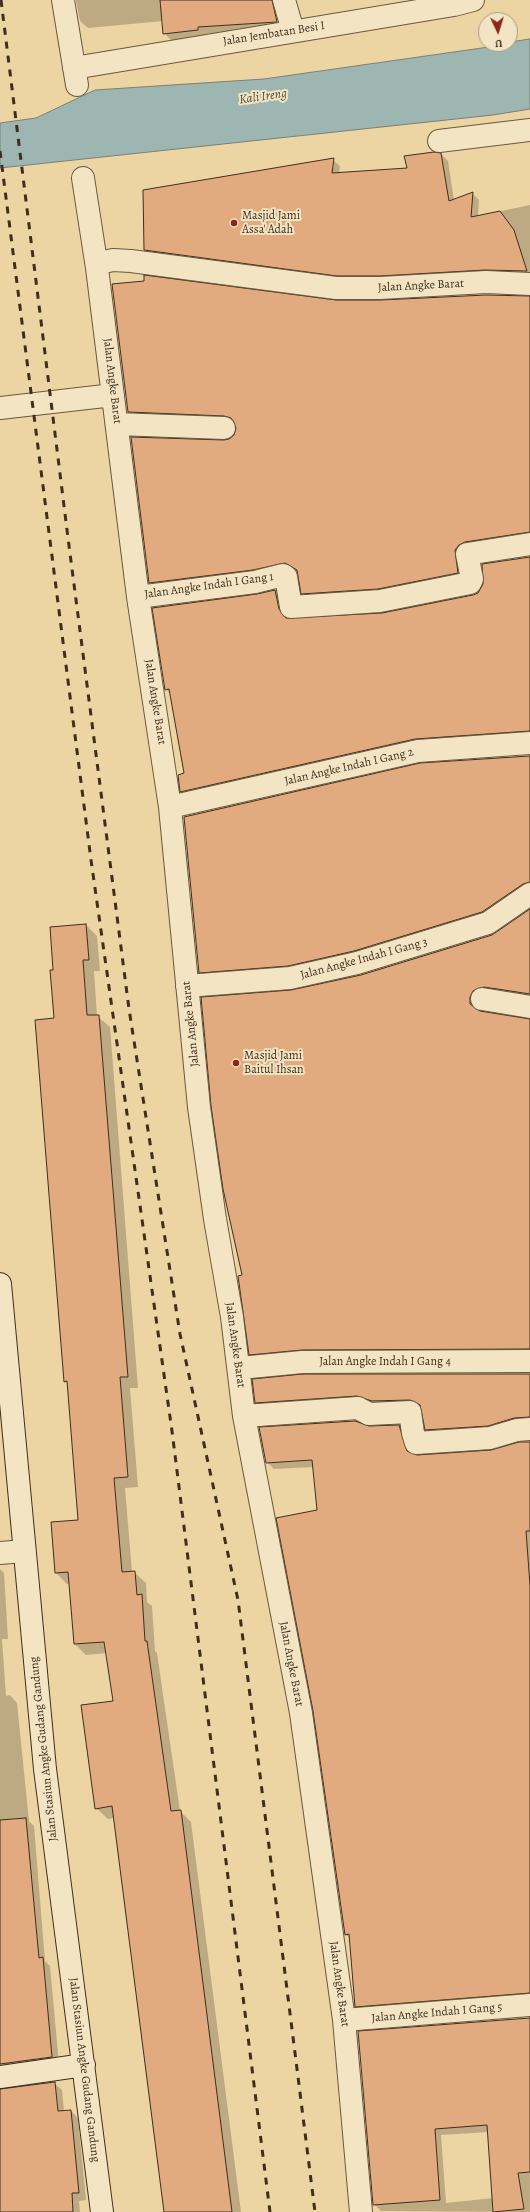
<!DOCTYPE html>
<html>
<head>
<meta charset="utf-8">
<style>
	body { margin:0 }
	#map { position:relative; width:530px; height:2212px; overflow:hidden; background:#edd5a3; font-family:Alegreya,serif }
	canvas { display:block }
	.north { position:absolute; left:478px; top:12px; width:40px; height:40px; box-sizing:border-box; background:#f3e4c3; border:1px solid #ab9b81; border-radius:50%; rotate:176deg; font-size:11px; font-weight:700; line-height:16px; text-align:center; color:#3f2e1d }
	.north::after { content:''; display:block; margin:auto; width:14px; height:18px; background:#8f2418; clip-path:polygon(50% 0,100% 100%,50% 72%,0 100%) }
</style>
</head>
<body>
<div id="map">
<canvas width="530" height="2212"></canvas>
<div class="north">U</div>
</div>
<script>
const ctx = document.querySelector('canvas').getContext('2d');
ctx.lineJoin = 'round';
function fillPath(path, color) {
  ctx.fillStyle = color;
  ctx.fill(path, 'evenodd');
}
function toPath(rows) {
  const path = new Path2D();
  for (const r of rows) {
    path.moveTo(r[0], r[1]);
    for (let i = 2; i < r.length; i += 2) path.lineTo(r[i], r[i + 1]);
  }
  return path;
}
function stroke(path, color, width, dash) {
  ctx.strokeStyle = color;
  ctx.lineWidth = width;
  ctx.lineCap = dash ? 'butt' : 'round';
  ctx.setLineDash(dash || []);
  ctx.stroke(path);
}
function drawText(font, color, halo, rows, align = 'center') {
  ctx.font = font + ' Alegreya,serif';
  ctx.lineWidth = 4;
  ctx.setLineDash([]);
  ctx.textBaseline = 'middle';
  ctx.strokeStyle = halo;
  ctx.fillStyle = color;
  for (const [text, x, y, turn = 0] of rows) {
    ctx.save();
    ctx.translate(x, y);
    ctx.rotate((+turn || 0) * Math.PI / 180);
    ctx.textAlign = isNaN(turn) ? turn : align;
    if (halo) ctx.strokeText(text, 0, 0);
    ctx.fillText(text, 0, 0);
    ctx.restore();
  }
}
const water = toPath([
	[530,39,530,109,493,115,0,168,0,123,36,118,95,90,264,79,510,44,510,42,530,39]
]);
fillPath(water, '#9eb6b1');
stroke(water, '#788076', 1);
fillPath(toPath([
	[76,0,283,0,280,3,271,4,272,31,205,35,205,37,172,41,164,33,163,21,88,28,80,21],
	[441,154,448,161,454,200,472,193,479,200,478,216,530,205,530,278,344,282,152,257,145,250,333,160,340,166,339,174,408,169],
	[530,297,530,539,472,548,464,579,309,600,302,593,298,573,292,569,157,589,150,583,224,441,230,440,235,436,238,428,235,423,135,418,128,411,336,302],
	[530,558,530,737,188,798,181,791,186,774,172,695,166,689,257,595,275,591,282,598,287,619,383,614,473,596],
	[530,757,530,892,490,918,361,957,206,979,200,972],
	[530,910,530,1000,476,1005,479,1012,530,1020,530,1355,257,1361,250,1354,243,1276,293,991,361,976,492,936],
	[86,925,97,936,100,971,94,971,97,1016,110,1027,138,1388,130,1388,138,1487,125,1488,132,1572,134,1572,146,1583,147,1602,152,1606,155,1651,157,1653,180,1811,191,1822,241,2212,165,2212,114,1818,108,1819,96,1808,114,1702,107,1653,86,1655,75,1644,70,1583,67,1584,56,1573,79,1521,68,1385,65,1381,55,971],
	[530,1375,530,1424,433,1436,426,1429,422,1408,417,1406,263,1409,256,1402],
	[399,1426,406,1433,412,1454,417,1456,494,1451,530,1442,530,2000,363,2013,356,2006,350,1939,346,1934,314,1467,274,1469,267,1462,369,1427],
	[0,1569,4,1573,8,1639,2,1639,6,1696,10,1695,17,1703,29,1821,34,1826,45,1961,50,1966,59,2064,0,2076],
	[530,2019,530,2212,381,2211,374,2204,359,2032],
	[489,2132,493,2198,446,2203,441,2135],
	[54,2083,62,2090,64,2111,71,2111,78,2118,86,2200,79,2201,80,2212,0,2212,0,2090]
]), '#0003');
const building = toPath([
	[160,0,272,0,277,22,198,27,198,30,163,34,160,0],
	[434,152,441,153,449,201,473,192,471,217,500,211,514,230,527,271,485,270,380,276,337,276,144,250,143,190,334,158,332,173,407,168,404,156,434,152],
	[144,275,336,300,381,300,486,295,530,296,530,532,465,542,459,545,455,550,458,573,378,589,301,594,297,570,285,563,253,570,149,583,131,437,224,440,229,439,234,435,236,428,231,418,224,416,128,412,112,284,144,281,144,275],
	[530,557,530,731,415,739,180,792,178,775,184,773,169,689,165,690,152,608,257,594,275,590,279,609,286,618,382,613,473,595,478,593,483,584,482,564,530,557],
	[530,756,530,882,523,884,482,912,354,951,288,966,199,973,184,817,420,763,530,756],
	[530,909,530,994,484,987,473,991,470,997,470,1004,480,1011,530,1019,530,1349,302,1350,249,1355,238,1276,242,1275,223,1189,211,1106,201,997,291,990,361,975,492,935,530,909],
	[86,924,89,960,83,960,87,1015,99,1015,128,1377,120,1377,128,1477,114,1478,122,1572,135,1571,137,1595,142,1594,145,1641,147,1641,171,1811,181,1810,232,2212,164,2212,112,1806,95,1809,81,1705,113,1701,104,1642,74,1644,68,1572,55,1573,51,1522,78,1520,67,1381,64,1382,35,1020,54,1018,50,970,53,970,50,927,86,924],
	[303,1374,530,1374,530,1417,514,1418,488,1426,425,1430,420,1405,410,1400,372,1401,357,1396,255,1403,252,1379,303,1374],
	[355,1421,369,1426,399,1425,407,1451,417,1455,491,1450,519,1442,530,1442,530,1531,526,1531,530,1585,530,1993,355,2007,349,1934,345,1935,313,1711,276,1518,317,1510,312,1460,266,1463,259,1427,355,1421],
	[26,1818,39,1958,43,1957,52,2057,0,2064,0,1820,26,1818],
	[530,2018,530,2172,518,2173,524,2209,493,2212,487,2125,435,2129,440,2200,373,2205,358,2031,530,2018],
	[55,2082,58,2111,71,2110,79,2193,72,2193,73,2212,0,2212,0,2089,55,2082]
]);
fillPath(building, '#e1aa7f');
stroke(building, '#3f2e1d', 1);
const street = toPath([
	[63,0,77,85],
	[284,0,293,31],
	[74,68,454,5,473,0],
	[439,141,530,130],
	[83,178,97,268,138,597,170,807,199,1107,215,1219,232,1317,244,1416,301,1713,344,2020,361,2212],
	[97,268,99,263,113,260,131,261,336,288,380,288,486,282,530,284],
	[0,408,113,395],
	[117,424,224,428],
	[138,597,255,582,283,575,286,577,291,607,380,601,470,583,472,579,467,554,530,544],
	[170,807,418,751,530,743],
	[187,986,290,978,357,963,488,923,530,894],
	[482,999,530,1007],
	[240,1368,302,1362,530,1361],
	[244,1416,358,1408,369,1414,410,1412,413,1433,416,1443,490,1438,517,1430,530,1429],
	[0,1553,24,1551],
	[344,2020,530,2005]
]);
const secondary = toPath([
	[0,1284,45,1769,102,2212],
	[0,2077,84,2065]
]);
stroke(street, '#6a583e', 24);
stroke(secondary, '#3f2e1d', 24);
stroke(street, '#f3e4c3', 22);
stroke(secondary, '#f3e4c3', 22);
stroke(toPath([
	[1,0,68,538,129,1009,180,1334,238,1600,315,2212],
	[0,151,91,860,172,1431,270,2212]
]), '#3f2e1d', 3, [7, 7]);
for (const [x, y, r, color] of [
	[234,223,4,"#8f2418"],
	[236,1063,4,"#8f2418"]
]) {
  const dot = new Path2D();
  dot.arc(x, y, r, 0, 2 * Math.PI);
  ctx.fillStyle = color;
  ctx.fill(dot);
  stroke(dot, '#f3e4c3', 1.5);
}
drawText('12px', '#3f2e1d', '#f3e4c3', [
	["Jalan Jembatan Besi I",274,34,-9],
	["Jalan Angke Barat",421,286,-3],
	["Jalan Angke Barat",112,381,83],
	["Jalan Angke Indah I Gang 1",209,586,-8],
	["Jalan Angke Barat",155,702,81],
	["Jalan Angke Indah I Gang 2",349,767,-13],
	["Jalan Angke Indah I Gang 3",364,959,-15],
	["Jalan Angke Barat",191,1024,-96],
	["Jalan Angke Barat",235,1345,82],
	["Jalan Angke Indah I Gang 4",385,1362],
	["Jalan Angke Barat",291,1664,79],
	["Jalan Stasiun Angke Gudang Gandung",44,1749,-96],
	["Jalan Angke Barat",339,1984,82],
	["Jalan Angke Indah I Gang 5",437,2013,-5],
	["Jalan Stasiun Angke Gudang Gandung",84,2070,83]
]);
drawText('12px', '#3f2e1d', '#f3e4c3', [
	["Masjid Jami",242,216],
	["Assa' Adah",242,230],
	["Masjid Jami",244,1056],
	["Baitul Ihsan",244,1070]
], 'left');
drawText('italic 13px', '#52493b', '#f3e4c3', [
	["Kali Ireng",263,97,-8]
]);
</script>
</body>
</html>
